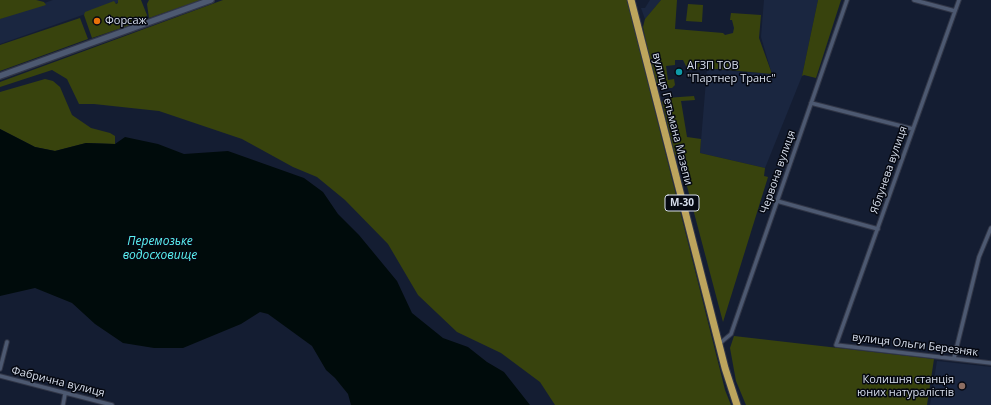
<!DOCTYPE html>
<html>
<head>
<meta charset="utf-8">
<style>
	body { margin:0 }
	canvas { display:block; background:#141d32 }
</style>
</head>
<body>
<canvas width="991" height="405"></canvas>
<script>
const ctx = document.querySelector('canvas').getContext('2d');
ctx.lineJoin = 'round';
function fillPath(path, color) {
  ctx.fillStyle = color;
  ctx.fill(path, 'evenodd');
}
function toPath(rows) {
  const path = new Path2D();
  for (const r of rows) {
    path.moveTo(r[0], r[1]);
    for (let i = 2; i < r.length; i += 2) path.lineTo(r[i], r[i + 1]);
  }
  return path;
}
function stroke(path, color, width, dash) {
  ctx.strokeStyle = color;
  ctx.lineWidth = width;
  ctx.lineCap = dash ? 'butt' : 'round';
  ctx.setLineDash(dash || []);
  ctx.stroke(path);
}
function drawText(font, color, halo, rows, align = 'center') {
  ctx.font = font + ' "Open Sans",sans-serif';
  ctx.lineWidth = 3;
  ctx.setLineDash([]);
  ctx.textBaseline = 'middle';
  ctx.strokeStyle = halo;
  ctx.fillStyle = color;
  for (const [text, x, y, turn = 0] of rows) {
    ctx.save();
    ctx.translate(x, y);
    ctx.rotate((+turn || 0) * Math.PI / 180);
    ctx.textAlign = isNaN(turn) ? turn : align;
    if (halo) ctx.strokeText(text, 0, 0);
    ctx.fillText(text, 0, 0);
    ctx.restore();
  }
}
fillPath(toPath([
	[53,0,125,0,0,44,0,19],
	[650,0,661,0,645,19,641,8,645,8],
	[764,0,818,0,802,76,765,168,700,153,707,69,772,74,761,37],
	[937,361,991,367,991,405,930,405]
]), '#1a2640');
fillPath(toPath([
	[0,0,36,0,44,2,46,5,0,19],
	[118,0,141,0,147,15,145,20,92,38,84,15,85,12,114,1,116,4,118,3],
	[149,0,201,0,149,18,147,4],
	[223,0,627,0,725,390,731,405,555,405,540,382,501,353,457,332,418,295,388,244,345,200,317,177,293,167,242,139,159,111,94,104,79,104,67,79,52,70,0,87,0,82],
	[661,0,677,0,675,29,723,33,725,35,733,33,734,28,732,20,730,20,731,13,761,15,759,38,772,74,718,69,688,70,683,60,675,60,675,65,666,66,668,80,674,79,675,85,672,88,662,88,657,85,652,72,643,27,645,19],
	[818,0,841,0,816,78,804,75,802,76],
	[688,4,703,5,702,22,686,21],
	[80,18,88,39,0,71,0,45],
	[45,79,53,81,60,87,72,115,91,128,110,133,115,136,115,144,86,143,55,151,35,147,0,129,0,92],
	[694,96,695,100,681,101,687,137,701,139,700,153,765,168,764,176,768,177,723,322,679,156,675,155,662,102,666,98],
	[734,336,934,359,927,405,746,405,736,381,730,348]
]), '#38430d');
fillPath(toPath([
	[0,129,35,147,55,151,86,143,115,144,125,137,158,144,184,154,228,151,304,178,323,192,338,214,359,235,397,281,412,313,443,338,468,347,487,362,504,372,530,405,351,405,348,394,335,378,326,370,312,346,268,314,260,312,241,324,183,348,154,348,123,343,95,324,72,303,35,288,0,296]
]), '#000b0b');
const street = toPath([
	[914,0,955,11],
	[959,0,836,345,991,363],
	[811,103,913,129],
	[777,201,878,229],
	[719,344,731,334,847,0],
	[954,358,979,257,991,228],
	[0,369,7,342],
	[0,376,112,405],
	[63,405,65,394]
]);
const secondary = toPath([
	[0,76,211,0]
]);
const highway = toPath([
	[631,0,725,368,737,405]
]);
stroke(street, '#313647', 5.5);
stroke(secondary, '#313647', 8);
stroke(highway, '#313647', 9);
stroke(street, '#4d5971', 3.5);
stroke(secondary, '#4d5971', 5.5);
stroke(highway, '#bda55d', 7);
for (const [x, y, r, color] of [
	[97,21,4,"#e8710a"],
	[679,72,4,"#0f9aa8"],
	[962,386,4,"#8d6e63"]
]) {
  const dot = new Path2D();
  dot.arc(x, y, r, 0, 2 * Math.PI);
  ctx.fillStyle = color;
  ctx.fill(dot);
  stroke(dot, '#050811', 1.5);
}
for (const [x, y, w] of [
	[682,203,34]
]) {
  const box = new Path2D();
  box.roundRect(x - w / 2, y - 8, w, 16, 3);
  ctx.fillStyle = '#050811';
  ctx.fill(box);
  stroke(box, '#d7deec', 1);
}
drawText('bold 10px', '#d7deec', null, [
	["М-30",682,203]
]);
drawText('11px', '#d7deec', '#050811', [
	["Форсаж",105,21],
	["АГЗП ТОВ",687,66],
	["\"Партнер Транс\"",687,79],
	["Колишня станція",954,380,"right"],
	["юних натуралістів",954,393,"right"]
], 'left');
drawText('11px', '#d7deec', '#050811', [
	["вулиця Гетьмана Мазепи",672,119,76],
	["Яблунева вулиця",889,170,-71],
	["Червона вулиця",778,172,-71],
	["вулиця Ольги Березняк",915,345,7],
	["Фабрична вулиця",58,382,14]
]);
drawText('italic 12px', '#5bf3f5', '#050811', [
	["Перемозьке",160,242],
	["водосховище",160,256]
]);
</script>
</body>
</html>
